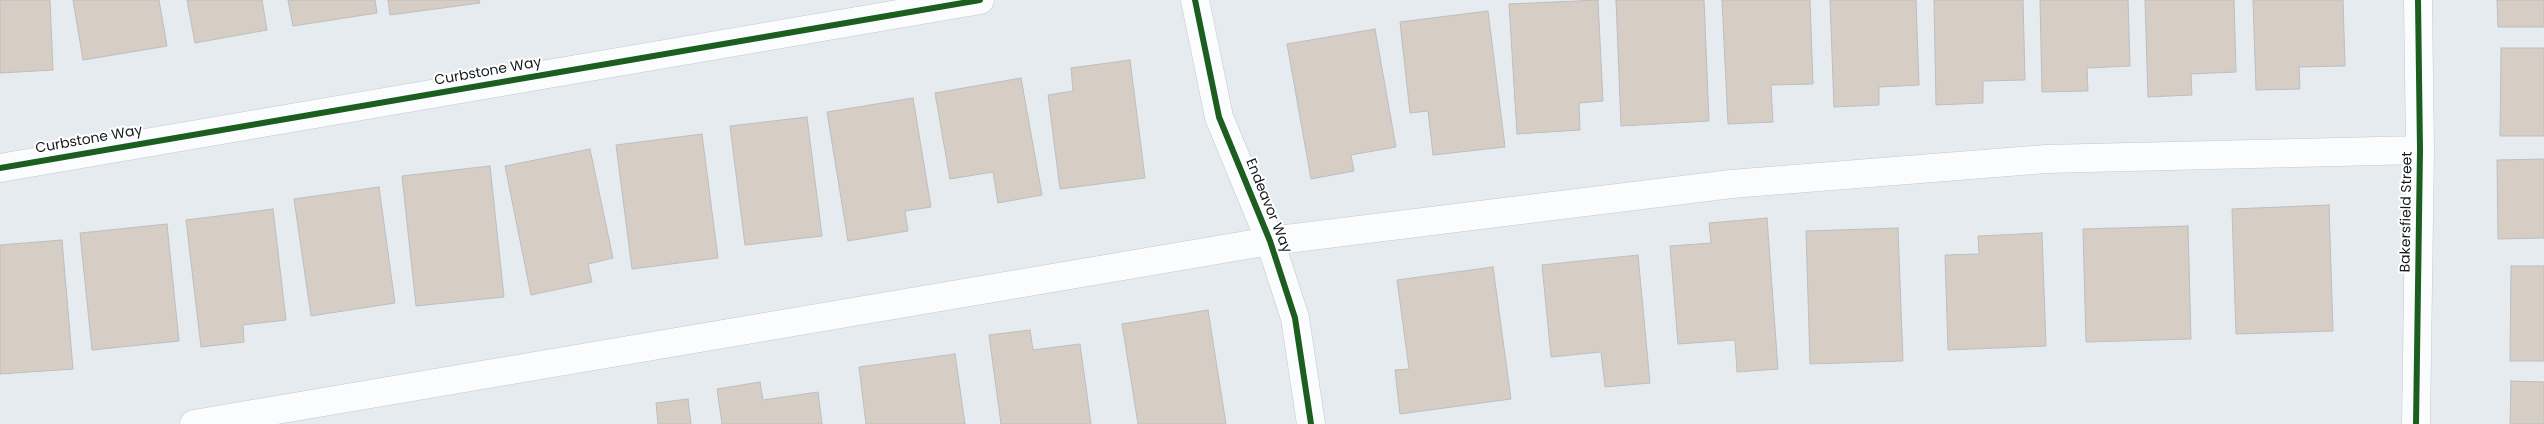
<!DOCTYPE html>
<html>
<head>
<meta charset="utf-8">
<style>
	body { margin:0 }
	canvas { display:block; background:#e6ebf0 }
</style>
</head>
<body>
<canvas width="2544" height="424"></canvas>
<script>
const ctx = document.querySelector('canvas').getContext('2d');
ctx.lineJoin = 'round';
function fillPath(path, color) {
  ctx.fillStyle = color;
  ctx.fill(path, 'evenodd');
}
function toPath(rows) {
  const path = new Path2D();
  for (const r of rows) {
    path.moveTo(r[0], r[1]);
    for (let i = 2; i < r.length; i += 2) path.lineTo(r[i], r[i + 1]);
  }
  return path;
}
function stroke(path, color, width, dash) {
  ctx.strokeStyle = color;
  ctx.lineWidth = width;
  ctx.lineCap = dash ? 'butt' : 'round';
  ctx.setLineDash(dash || []);
  ctx.stroke(path);
}
function drawText(font, color, halo, rows, align = 'center') {
  ctx.font = font + ' Poppins,sans-serif';
  ctx.lineWidth = 4;
  ctx.setLineDash([]);
  ctx.textBaseline = 'middle';
  ctx.strokeStyle = halo;
  ctx.fillStyle = color;
  for (const [text, x, y, turn = 0] of rows) {
    ctx.save();
    ctx.translate(x, y);
    ctx.rotate((+turn || 0) * Math.PI / 180);
    ctx.textAlign = isNaN(turn) ? turn : align;
    if (halo) ctx.strokeText(text, 0, 0);
    ctx.fillText(text, 0, 0);
    ctx.restore();
  }
}
const building = toPath([
	[0,0,50,0,53,70,0,73,0,0],
	[73,0,159,0,167,46,83,60,73,0],
	[187,0,262,0,267,30,195,43,187,0],
	[288,0,375,0,377,13,293,26,288,0],
	[388,0,479,0,480,3,390,15,388,0],
	[1598,0,1603,101,1579,103,1580,130,1517,134,1509,4,1598,0],
	[1616,0,1704,0,1709,121,1621,126,1616,0],
	[1722,0,1810,0,1813,84,1771,85,1773,122,1728,124,1722,0],
	[1830,0,1916,0,1919,85,1879,87,1879,105,1834,107,1830,0],
	[1934,0,2023,0,2025,80,1983,81,1983,103,1936,105,1934,0],
	[2040,0,2128,0,2130,66,2087,68,2088,91,2042,92,2040,0],
	[2145,0,2234,0,2236,72,2191,74,2192,95,2148,97,2145,0],
	[2253,0,2343,0,2345,66,2299,67,2300,89,2256,90,2253,0],
	[2497,0,2544,0,2544,27,2498,27,2497,0],
	[1488,11,1505,147,1433,155,1428,111,1410,113,1400,22,1488,11],
	[1375,29,1396,147,1351,155,1354,171,1311,179,1287,44,1375,29],
	[2501,48,2544,48,2544,136,2500,136,2501,48],
	[1130,60,1145,178,1060,189,1048,95,1073,91,1071,68,1130,60],
	[1021,78,1042,195,998,203,993,172,950,179,935,93,1021,78],
	[913,98,931,207,905,211,908,231,848,241,827,112,913,98],
	[807,117,822,236,745,245,730,126,807,117],
	[702,134,718,258,632,269,616,145,702,134],
	[590,149,613,258,588,264,592,282,531,295,505,166,590,149],
	[2544,159,2544,238,2498,239,2497,160,2544,159],
	[490,166,504,297,416,306,402,176,490,166],
	[379,187,395,303,311,316,294,199,379,187],
	[2329,205,2333,331,2236,334,2232,209,2329,205],
	[273,209,286,320,243,325,244,342,201,347,186,220,273,209],
	[1767,218,1778,369,1737,372,1735,340,1678,344,1670,246,1711,243,1709,223,1767,218],
	[167,224,179,341,92,350,80,233,167,224],
	[2188,226,2191,339,2086,342,2083,229,2188,226],
	[1898,228,1903,361,1810,364,1806,231,1898,228],
	[2042,233,2046,346,1948,350,1945,255,1979,254,1978,236,2042,233],
	[62,240,73,369,0,374,0,245,62,240],
	[1638,255,1650,383,1605,387,1601,352,1551,357,1542,265,1638,255],
	[2511,266,2544,266,2544,361,2510,361,2511,266],
	[1493,267,1511,399,1400,414,1395,370,1409,369,1397,280,1493,267],
	[1208,310,1226,424,1138,424,1122,324,1208,310],
	[1030,330,1033,350,1080,344,1091,424,1001,424,989,335,1030,330],
	[955,354,965,424,866,424,859,367,955,354],
	[2511,381,2544,382,2544,424,2510,424,2511,381],
	[760,382,763,400,818,392,822,424,722,424,717,389,760,382],
	[688,399,691,424,658,424,656,403,688,399]
]);
fillPath(building, '#d6cdc5');
stroke(building, '#bdbebf', 1);
const minor = toPath([
	[1195,0,1219,117,1270,241,1295,318,1311,424],
	[0,168,980,0],
	[194,424,1270,241,1731,184,2046,159,2420,150],
	[2416,424,2420,150,2418,0]
]);
stroke(minor, '#c4c8cb', 29);
stroke(minor, '#fbfcfd', 28);
stroke(toPath([
	[1195,0,1219,117,1270,241,1295,318,1311,424],
	[0,168,980,0],
	[2416,424,2420,150,2418,0]
]), '#1b5e20', 6);
drawText('14px', '#16191c', '#fff', [
	["Curbstone Way",488,72,-10],
	["Curbstone Way",89,140,-10],
	["Endeavor Way",1268,206,68],
	["Bakersfield Street",2407,212,-89]
]);
</script>
</body>
</html>
